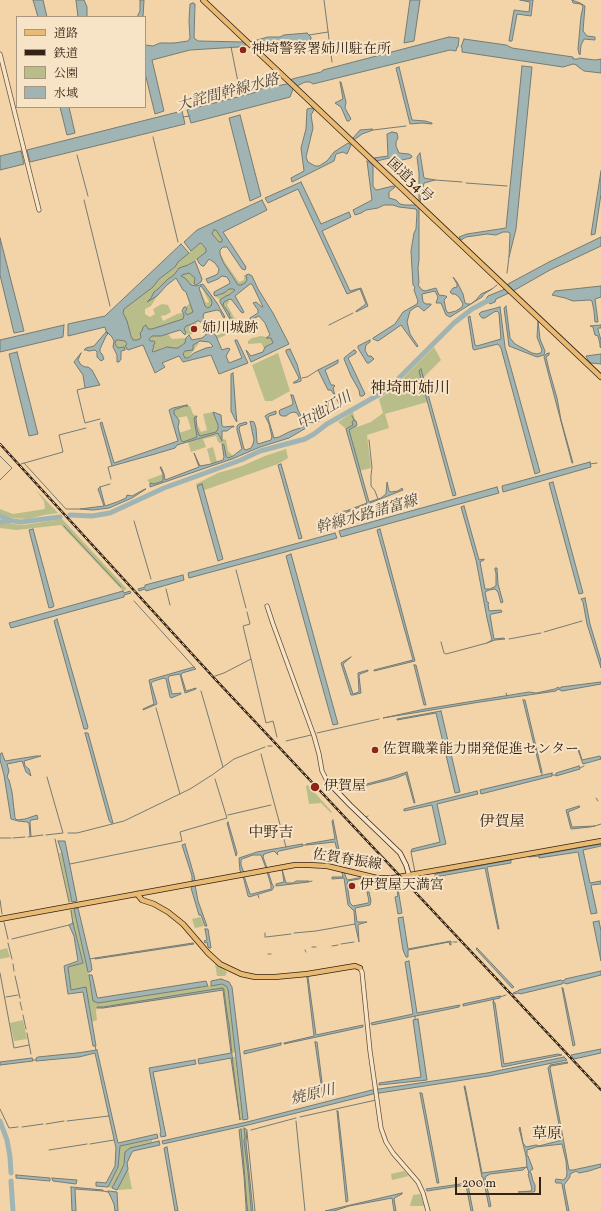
<!DOCTYPE html>
<html>
<head>
<meta charset="utf-8">
<style>
	body { margin:0 }
	#map { position:relative; width:601px; height:1211px; overflow:hidden; background:#f2d4a8; font-family:Vollkorn,"Noto Serif JP",serif }
	canvas { display:block }
	.legend { position:absolute; left:16px; top:16px; width:130px; height:92px; box-sizing:border-box; background:#f7e3c6; border:1px solid #a9967f; margin:0; padding:5px 7px; list-style:none; font-size:12px; color:#342315 }
	.legend li { display:flex; align-items:center; gap:8px; height:20px }
	.legend b { width:20px; border:1px solid #a9967f }
	.scale { position:absolute; left:455px; top:1177px; width:86px; height:18px; box-sizing:border-box; border:2px solid #342315; border-top:0; padding-left:5px; font-size:12px; line-height:14px; white-space:nowrap; color:#342315; -webkit-text-stroke:3px #f7e3c6; paint-order:stroke }
</style>
</head>
<body>
<div id="map">
<canvas width="601" height="1211"></canvas>
<ul class="legend">
<li><b style="height:5px;background:#e9ba74"></b>道路</li>
<li><b style="height:5px;background:#342315"></b>鉄道</li>
<li><b style="height:11px;background:#b8bd8a"></b>公園</li>
<li><b style="height:11px;background:#a0b5b3"></b>水域</li>
</ul>
<div class="scale">200 m</div>
</div>
<script>
const ctx = document.querySelector('canvas').getContext('2d');
ctx.lineJoin = 'round';
function fillPath(path, color) {
  ctx.fillStyle = color;
  ctx.fill(path, 'evenodd');
}
function toPath(rows) {
  const path = new Path2D();
  for (const r of rows) {
    path.moveTo(r[0], r[1]);
    for (let i = 2; i < r.length; i += 2) path.lineTo(r[i], r[i + 1]);
  }
  return path;
}
function stroke(path, color, width, dash) {
  ctx.strokeStyle = color;
  ctx.lineWidth = width;
  ctx.lineCap = dash ? 'butt' : 'round';
  ctx.setLineDash(dash || []);
  ctx.stroke(path);
}
function drawText(font, color, halo, rows, align = 'center') {
  ctx.font = font + ' Vollkorn,"Noto Serif JP",serif';
  ctx.lineWidth = 4;
  ctx.setLineDash([]);
  ctx.textBaseline = 'middle';
  ctx.strokeStyle = halo;
  ctx.fillStyle = color;
  for (const [text, x, y, turn = 0] of rows) {
    ctx.save();
    ctx.translate(x, y);
    ctx.rotate((+turn || 0) * Math.PI / 180);
    ctx.textAlign = isNaN(turn) ? turn : align;
    if (halo) ctx.strokeText(text, 0, 0);
    ctx.fillText(text, 0, 0);
    ctx.restore();
  }
}
fillPath(toPath([
	[214,230,216,230,222,239,222,242,219,242,213,235,212,233],
	[200,243,206,249,206,252,195,261,177,270,174,275,168,279,158,289,154,292,151,298,148,301,157,296,151,306,145,309,145,314,150,317,155,314,153,309,162,304,168,305,171,312,166,315,161,316,163,321,177,314,182,313,184,315,183,319,152,329,148,329,146,325,143,327,140,339,137,340,133,340,123,313,124,309,153,287,159,279,175,267,178,262],
	[220,255,221,255,226,264,239,282,244,280,244,275,246,275,247,280,245,283,241,285,238,285,223,262],
	[187,273,189,273,195,278,194,284,191,285,185,278,181,276,182,275],
	[201,286,211,299,212,303,211,306,208,308,205,306,199,287,206,303,209,302],
	[229,289,233,289,235,290,229,295,226,296,220,300,215,296,224,293],
	[229,299,229,302,227,305,235,319,235,321,232,323,231,321,233,321,229,313,223,305,224,302],
	[190,303,194,312,187,315,185,312,187,309,186,307],
	[197,321,195,328,196,332,189,335,185,332,184,329,186,326],
	[218,323,219,325,215,328,218,335,225,332,226,335,217,339,212,331,212,328],
	[168,334,172,339,186,338,185,343,178,348,165,347,153,352,152,349,154,347,149,339,150,337,152,336,161,336],
	[261,336,271,338,273,343,264,348,261,343,248,344,248,341,252,338],
	[116,340,119,340,125,341,127,344,125,346,128,350,125,350,123,347,118,348,115,344],
	[195,343,199,343,188,358,185,358,183,356,183,354],
	[434,347,441,360,421,380,427,402,385,414,389,428,367,435,371,468,359,471,347,430,338,422,353,412,357,427,371,422,383,413,379,399,388,393],
	[278,353,290,391,272,401,265,401,252,365],
	[185,406,190,406,193,414,196,416,194,418,197,436,197,437,183,442,181,440,179,433,191,429,187,416,177,418,173,414,174,410],
	[213,412,218,425,218,429,216,432,200,436,199,435,197,424,201,432,207,430,203,414],
	[219,433,222,440,223,439,226,440,228,451,233,456,228,458,226,456,224,445,218,442,216,436,203,439,206,447,191,452,188,442],
	[213,447,217,462,211,464,207,449],
	[286,449,288,458,278,464,199,492,196,484,218,473,242,466,265,456],
	[163,474,163,482,154,484,150,483,147,480],
	[36,490,58,513,44,515,28,519,12,518,0,514,0,509,13,514,45,509,44,501],
	[62,519,127,589,123,591,61,525,16,530,0,528,0,523,24,525],
	[308,785,332,812,331,813,321,803,309,804,306,786],
	[59,853,62,853,72,902,69,902],
	[74,909,87,966,93,1001,98,1003,222,984,226,986,228,989,235,1052,232,1053,229,1024,228,1020,224,989,103,1007,97,1007,96,1012,97,1020,92,1022,86,987,71,990,68,967,83,963,70,910],
	[200,917,201,918,204,926,195,928,192,919],
	[7,948,10,957,0,959,0,950],
	[215,964,226,971,227,972,225,976,217,976],
	[23,1020,27,1039,14,1041,10,1023],
	[232,1057,235,1057,243,1120,240,1120],
	[244,1128,245,1137,244,1141,248,1172,251,1211,248,1211,247,1206,241,1129],
	[152,1140,152,1143,130,1148,125,1159,121,1171,112,1188,108,1187,118,1167,119,1148,120,1146],
	[128,1169,132,1189,117,1190,125,1171],
	[404,1171,409,1176,392,1180,391,1174],
	[420,1194,424,1206,410,1206,413,1195]
]), '#b8bd8a');
const water = toPath([
	[33,0,43,0,47,17,38,17,33,0],
	[76,0,84,0,87,7,87,17,78,17,76,0],
	[140,0,144,0,143,17,137,17,140,11,140,0],
	[410,0,420,0,414,41,404,43,410,0],
	[520,0,533,0,531,16,517,14,512,41,509,41,514,10,529,12,530,2,520,0],
	[572,0,580,3,585,6,583,31,587,36,595,37,595,40,584,39,581,45,580,55,579,54,578,49,581,16,583,7,581,4,573,3,572,0],
	[193,3,195,4,194,38,198,41,243,42,246,45,239,47,190,50,152,60,164,111,155,114,145,73,145,45,153,46,160,43,174,43,188,41,190,38,189,21,190,4,193,3],
	[307,33,311,37,311,39,308,41,290,43,271,42,258,46,252,44,250,42,268,37,280,37,284,35,307,33],
	[449,37,459,38,458,47,457,47,456,51,450,50,313,84,310,82,305,82,297,86,293,89,290,97,191,123,187,110,257,92,260,89,287,84,292,79,321,72,323,70,449,37],
	[464,39,506,45,512,48,573,57,573,59,578,59,579,58,595,60,601,59,601,73,584,71,577,66,577,65,573,64,563,67,462,52,462,48,461,47,464,39],
	[522,66,532,67,516,229,509,257,510,233,508,232,503,232,496,235,487,234,466,237,461,240,459,237,467,234,506,228,522,66],
	[399,67,412,120,425,121,432,123,432,124,422,123,410,124,396,68,399,67],
	[340,82,341,82,346,102,345,108,351,119,349,121,347,121,341,107,335,103,343,99,340,82],
	[60,107,69,107,75,133,67,135,60,107],
	[312,108,314,110,311,115,313,128,306,157,308,162,315,166,319,166,327,161,334,152,348,143,351,145,347,154,343,152,336,154,334,161,292,182,291,178,304,171,301,148,306,129,307,109,312,108],
	[182,111,185,124,30,162,27,150,182,111],
	[240,115,261,196,250,201,229,118,240,115],
	[372,129,373,130,362,134,354,140,353,138,360,130,372,129],
	[392,132,397,133,398,138,396,142,396,146,399,153,409,154,412,156,411,158,402,160,389,158,377,161,374,158,388,156,387,134,392,132],
	[21,151,24,164,0,170,0,156,21,151],
	[420,153,424,178,435,180,424,183,420,202,419,201,419,173,417,157,420,153],
	[367,161,373,165,373,186,375,189,377,190,393,186,395,187,389,192,389,198,396,200,400,204,405,205,416,205,419,208,419,260,418,268,419,283,418,285,422,290,425,291,436,288,439,295,446,296,447,297,444,300,446,310,448,313,456,311,462,307,463,304,459,297,455,294,452,294,450,292,453,288,457,287,457,284,453,277,457,282,463,294,465,303,467,304,471,304,476,300,481,294,492,289,484,294,482,297,450,317,446,315,441,303,436,303,438,297,435,291,422,294,423,302,426,304,431,304,431,305,424,311,418,306,414,308,410,311,407,322,410,334,418,346,417,347,401,325,378,341,373,339,373,338,395,324,403,312,417,304,418,301,414,290,415,287,413,285,411,251,414,233,416,229,417,212,416,209,399,207,393,205,384,205,378,208,366,210,361,213,355,215,353,210,372,200,367,161],
	[601,171,601,194,595,234,591,235,601,171],
	[301,182,321,224,349,212,351,217,322,231,350,291,361,288,368,306,356,312,356,311,366,304,360,289,347,294,298,189,268,203,265,198,301,182],
	[262,200,267,210,223,232,246,267,245,270,242,269,227,247,223,247,220,250,220,254,223,262,238,285,241,285,245,283,247,280,246,275,249,274,252,276,258,289,273,313,289,344,251,362,246,350,251,356,263,352,265,347,273,343,271,338,266,338,270,335,265,323,259,316,250,320,250,318,258,313,258,310,253,303,256,302,262,307,263,307,252,284,250,284,235,296,244,312,243,313,241,312,232,300,229,299,224,302,223,305,229,313,230,317,233,319,233,321,231,321,220,302,220,300,226,296,229,295,235,290,233,289,229,289,224,293,215,296,214,295,214,292,229,284,230,282,227,277,222,276,218,279,208,283,206,279,216,275,218,273,219,269,215,263,209,259,204,266,202,266,199,263,197,259,206,252,206,249,202,244,200,243,191,251,184,242,197,230,262,200],
	[214,230,216,230,222,239,222,242,219,242,213,235,212,233,214,230],
	[601,237,601,246,550,270,513,291,508,287,508,284,549,262,601,237],
	[0,238,24,331,14,333,0,275,0,238],
	[181,244,189,253,178,262,175,267,159,279,153,287,124,309,123,313,127,321,131,336,133,340,137,340,140,339,141,337,140,333,142,331,143,327,146,325,148,329,152,329,183,319,184,315,182,311,184,307,186,307,187,309,185,312,187,315,193,312,186,292,183,290,176,278,167,285,157,296,147,302,151,298,154,292,158,289,168,279,174,275,179,268,188,265,195,261,202,279,201,282,196,285,194,284,195,278,189,273,182,275,181,276,185,278,191,285,196,286,203,284,217,303,225,317,224,318,223,317,220,311,217,310,204,313,203,317,208,325,207,326,205,326,199,321,197,321,194,323,186,326,184,329,186,333,185,335,180,330,161,336,152,336,149,339,150,341,154,341,155,343,153,346,154,347,152,351,153,352,167,347,175,348,178,348,185,343,186,338,189,335,192,340,202,338,206,335,206,332,205,329,215,325,212,328,212,331,216,336,222,350,228,348,230,349,226,356,229,363,242,358,235,341,235,340,237,340,248,363,219,374,211,355,183,362,179,356,162,363,165,367,155,373,143,345,128,350,125,346,127,344,125,341,119,340,116,340,115,344,118,348,124,347,125,350,121,351,121,359,119,362,117,362,117,355,113,347,114,341,112,337,106,331,105,327,68,336,68,324,105,316,181,244],
	[201,286,211,299,212,303,211,306,208,308,205,306,199,288,201,286],
	[200,341,209,342,213,346,212,347,206,348,194,353,188,358,185,358,183,354,185,351,193,350,193,345,200,341],
	[601,286,601,297,595,299,598,322,595,322,594,311,592,301,590,300,573,301,565,298,552,295,555,291,601,286],
	[505,289,509,293,496,299,495,302,490,304,486,299,488,296,505,289],
	[506,306,510,338,515,344,532,353,537,354,541,353,542,350,537,337,538,321,540,339,545,351,544,355,537,357,509,346,504,308,506,306],
	[500,307,505,347,540,472,535,474,501,348,498,344,474,350,473,349,468,317,470,316,475,345,477,346,501,339,499,313,497,311,494,312,485,318,482,318,479,314,481,312,500,307],
	[64,325,63,337,0,352,0,340,64,325],
	[601,325,601,328,598,328,598,330,601,340,601,348,600,347,600,344,598,336,595,335,593,327,590,326,601,325],
	[106,332,108,334,106,336,100,349,100,352,102,354,104,359,101,361,97,357,97,352,95,350,89,351,86,350,84,350,86,348,94,346,106,332],
	[370,340,370,342,366,345,365,350,368,356,371,356,374,359,369,363,367,363,358,348,358,346,370,340],
	[290,349,297,364,301,379,301,381,295,383,293,383,294,382,298,380,299,378,286,352,286,350,290,349],
	[354,350,356,351,356,353,348,358,365,394,363,396,360,396,359,390,351,376,344,359,345,357,354,350],
	[17,352,38,434,29,436,9,354,17,352],
	[81,353,78,360,81,365,85,367,88,367,92,370,100,385,85,388,83,375,74,362,81,353],
	[549,353,549,355,546,357,549,370,557,398,561,420,573,463,572,463,544,357,546,354,549,353],
	[601,354,601,364,591,363,588,360,586,356,601,354],
	[338,360,338,363,325,370,331,385,334,385,335,386,333,388,335,396,331,390,328,390,318,370,338,360],
	[421,369,456,495,453,496,419,371,421,369],
	[233,373,236,413,237,422,236,421,231,411,231,374,233,373],
	[291,395,293,395,298,410,305,423,306,428,289,438,260,447,232,459,150,487,150,483,154,484,163,481,163,474,160,467,161,467,164,474,165,480,199,467,194,453,200,466,211,464,223,460,224,457,222,444,224,445,226,456,228,458,233,456,242,449,237,430,237,426,239,424,246,422,247,423,247,424,240,426,239,429,244,449,246,450,251,448,253,444,254,440,250,421,254,422,256,428,257,442,258,444,271,440,272,437,269,424,265,416,268,414,276,411,276,414,269,416,268,418,274,438,279,437,291,431,303,427,303,424,297,413,294,412,290,413,286,416,282,416,280,415,279,411,280,410,292,405,293,403,291,395],
	[187,405,188,406,185,406,174,410,174,414,179,420,179,423,178,427,181,440,183,442,197,437,194,418,196,416,197,416,196,418,197,429,199,435,200,436,216,432,218,429,218,425,213,412,221,415,222,426,224,427,234,426,234,427,232,427,227,431,222,431,222,441,218,433,177,445,175,448,155,454,112,466,100,423,102,422,104,429,114,463,178,441,169,410,173,408,187,405],
	[354,420,356,421,357,425,349,430,369,502,381,498,386,494,387,482,389,491,391,492,398,491,402,488,403,490,370,503,374,518,371,519,367,504,335,517,334,514,340,513,344,511,346,511,367,503,346,429,353,425,352,422,354,420],
	[590,462,591,467,503,492,502,486,590,462],
	[281,464,302,538,299,539,278,465,281,464],
	[553,482,583,593,579,594,549,483,553,482],
	[202,484,223,559,218,561,197,486,202,484],
	[100,487,105,506,117,502,126,498,127,495,132,496,145,489,146,489,132,498,109,508,93,510,80,509,104,506,98,489,100,487],
	[497,487,499,493,341,537,339,531,497,487],
	[464,506,479,560,484,559,484,560,480,562,485,589,490,589,496,586,496,573,495,570,495,568,497,568,498,584,503,602,501,603,498,592,495,589,489,590,485,592,487,602,489,603,488,604,489,611,501,610,502,612,492,614,490,615,494,639,504,638,505,639,495,640,487,643,492,640,487,618,476,560,461,507,464,506],
	[33,529,54,606,53,607,49,608,29,530,33,529],
	[380,529,415,661,374,671,374,670,413,660,377,530,380,529],
	[335,533,337,538,189,578,188,573,335,533],
	[291,554,338,724,333,725,286,556,291,554],
	[183,575,184,580,146,591,145,589,139,591,138,589,145,587,145,585,183,575],
	[123,591,124,593,130,591,131,593,124,595,124,597,11,628,9,623,123,591],
	[585,598,590,624,601,661,601,668,587,624,583,602,581,599,585,598],
	[57,619,88,727,87,729,84,729,54,621,57,619],
	[351,657,343,664,353,694,359,692,358,673,368,670,368,671,360,674,359,676,361,693,353,695,351,695,341,663,351,657],
	[414,665,416,665,426,705,424,705,414,665],
	[194,667,196,669,182,673,181,675,186,691,196,688,196,689,185,693,180,674,169,676,168,678,172,694,181,693,181,694,171,698,170,697,166,679,164,678,154,681,151,683,157,704,143,710,143,709,154,704,149,680,194,667],
	[601,682,601,684,562,691,558,689,556,691,480,702,383,718,425,709,529,692,536,693,555,689,558,687,558,688,561,688,561,687,601,682],
	[523,700,525,700,542,772,541,773,523,700],
	[441,711,460,792,455,793,436,713,397,720,397,719,441,711],
	[85,733,88,733,113,823,111,823,109,820,85,733],
	[578,750,579,750,582,760,600,756,601,759,583,764,578,750],
	[2,753,5,761,36,756,41,756,24,761,25,766,29,769,31,776,26,772,22,761,7,764,9,771,7,777,9,780,12,792,15,818,17,820,25,819,37,815,38,819,31,820,30,822,31,836,30,836,29,823,27,822,18,821,11,819,4,775,0,760,0,754,2,753],
	[579,766,580,769,556,776,556,773,579,766],
	[407,772,415,803,414,803,406,774,396,778,364,786,363,785,389,778,407,772],
	[552,773,552,776,481,794,480,790,552,773],
	[477,791,478,794,437,804,446,844,411,852,412,849,440,842,432,805,404,811,404,809,477,791],
	[579,806,580,807,568,812,572,827,595,826,590,827,571,829,566,810,579,806],
	[333,820,340,855,338,854,335,842,306,845,306,844,335,839,332,821,333,820],
	[228,822,237,853,236,856,227,823,228,822],
	[58,841,65,841,77,901,72,902,62,853,58,841],
	[185,844,195,879,193,881,192,881,192,876,182,845,185,844],
	[302,844,303,846,279,851,277,853,278,855,274,851,264,854,263,857,267,868,266,868,261,855,253,855,242,859,241,860,241,865,244,873,242,873,240,871,239,858,257,852,302,844],
	[601,844,601,846,583,850,590,883,601,881,601,884,591,885,597,913,591,914,578,852,539,858,539,855,601,844],
	[511,860,511,863,487,867,499,929,498,929,485,868,435,877,435,874,511,860],
	[282,869,286,883,293,883,296,881,309,881,308,882,276,886,276,884,284,882,282,869],
	[268,871,272,884,274,887,272,890,249,897,248,896,243,876,244,876,250,894,252,894,271,889,271,885,267,872,268,871],
	[342,872,344,872,347,880,365,877,367,879,367,882,366,883,364,878,348,881,347,884,350,903,353,906,368,903,369,901,367,892,369,892,371,901,370,905,355,908,357,922,367,922,360,924,358,925,359,942,355,924,354,911,348,905,344,878,332,879,332,877,343,877,342,872],
	[393,880,399,880,400,881,397,883,402,913,398,914,395,897,398,896,396,883,393,882,393,880],
	[193,885,195,885,198,901,207,926,205,926,201,915,199,915,191,888,193,885],
	[78,908,91,963,92,970,90,972,88,972,74,909,78,908],
	[403,917,408,949,451,941,451,945,450,945,449,942,408,950,408,957,406,957,403,950,398,918,403,917],
	[599,921,601,931,601,961,593,922,599,921],
	[73,923,83,963,68,967,71,990,86,987,96,1046,93,1046,83,992,68,994,64,966,78,961,74,936,69,925,73,923],
	[205,929,208,929,211,948,209,948,208,947,207,942,205,943,204,941,207,940,205,929],
	[193,943,194,944,95,959,95,958,193,943],
	[477,948,514,987,512,988,476,949,477,948],
	[409,961,417,1013,460,1005,459,1007,372,1025,371,1023,413,1014,405,962,409,961],
	[601,971,601,975,566,984,565,983,562,983,562,984,520,994,519,993,513,994,513,993,518,991,519,990,561,980,562,981,565,980,565,979,601,971],
	[89,975,92,975,97,997,98,998,206,981,208,986,98,1003,93,1001,89,975],
	[307,977,308,977,316,1035,363,1025,363,1027,284,1044,284,1043,314,1036,307,977],
	[221,979,229,982,232,987,248,1119,243,1120,228,989,226,986,222,984,211,986,211,981,221,979],
	[222,988,224,989,224,991,228,1020,229,1024,233,1065,240,1120,231,1058,199,1064,198,1059,231,1053,223,990,103,1008,97,1008,97,1007,103,1007,222,988],
	[562,988,563,988,575,1045,573,1046,562,988],
	[500,996,500,998,463,1006,463,1004,500,996],
	[493,1002,495,1003,504,1064,558,1054,562,1055,502,1067,493,1002],
	[418,1019,427,1080,379,1085,379,1083,421,1077,413,1020,418,1019],
	[315,1042,317,1042,324,1098,323,1098,315,1042],
	[281,1043,281,1045,244,1054,244,1051,281,1043],
	[601,1049,601,1053,574,1059,571,1055,601,1049],
	[97,1050,118,1143,157,1134,158,1138,120,1146,118,1167,108,1187,96,1186,96,1182,106,1183,115,1166,116,1148,95,1053,79,1057,36,1061,36,1058,38,1057,77,1053,97,1050],
	[564,1057,567,1060,489,1076,373,1094,248,1125,163,1144,162,1141,247,1122,372,1090,487,1073,564,1057],
	[32,1058,33,1061,0,1065,0,1062,32,1058],
	[195,1060,196,1064,153,1072,166,1136,161,1137,160,1133,161,1132,149,1068,195,1060],
	[567,1062,568,1063,551,1066,550,1068,569,1170,573,1170,601,1164,601,1167,589,1171,579,1173,576,1171,570,1174,570,1177,564,1185,569,1211,567,1211,562,1184,561,1183,556,1183,555,1181,556,1179,563,1180,566,1178,567,1174,566,1161,562,1144,536,1147,527,1150,527,1156,528,1156,533,1169,530,1171,530,1173,531,1173,533,1181,535,1185,535,1191,534,1192,518,1192,531,1191,532,1189,528,1174,529,1173,527,1167,525,1168,523,1170,490,1174,485,1177,491,1206,489,1207,483,1177,482,1177,464,1086,465,1086,482,1173,527,1167,526,1156,519,1128,520,1127,523,1143,526,1147,536,1145,539,1146,562,1140,548,1068,550,1065,567,1062],
	[420,1093,422,1093,439,1183,437,1183,420,1093],
	[337,1111,338,1111,348,1201,346,1202,337,1111],
	[244,1128,246,1129,247,1130,246,1142,253,1211,251,1211,251,1208,248,1172,244,1141,245,1137,244,1128],
	[241,1129,247,1206,248,1211,246,1211,246,1206,244,1176,239,1130,241,1129],
	[159,1141,160,1145,133,1151,131,1154,127,1163,128,1169,117,1190,112,1188,121,1171,124,1164,125,1152,130,1148,159,1141],
	[167,1147,178,1211,175,1211,164,1148,167,1147],
	[16,1175,50,1178,50,1181,16,1178,16,1175],
	[52,1178,77,1180,76,1184,53,1181,52,1178],
	[481,1181,482,1183,468,1185,473,1211,471,1211,466,1185,427,1191,426,1189,481,1181],
	[71,1187,103,1190,103,1191,75,1189,76,1211,72,1211,71,1187],
	[108,1191,117,1192,118,1211,115,1211,114,1204,108,1191],
	[402,1193,402,1194,396,1197,394,1199,396,1211,394,1211,392,1198,349,1206,334,1211,325,1211,402,1193]
]);
fillPath(water, '#a0b5b3');
stroke(water, '#757b74', 1);
stroke(toPath([
	[324,0,332,62],
	[309,35,328,32],
	[231,47,240,92],
	[183,117,190,116],
	[373,130,406,126],
	[153,137,178,242],
	[77,155,88,196],
	[435,180,462,182],
	[466,183,507,186],
	[84,200,110,306],
	[507,273,509,257],
	[492,289,497,285],
	[329,325,353,313],
	[302,378,307,377,318,370],
	[85,388,77,390,85,423,100,419],
	[335,396,341,407],
	[352,416,354,420],
	[307,422,316,423,321,420],
	[369,440,372,468,371,475,371,486,375,491,378,499],
	[0,456,12,468,0,480],
	[24,463,66,509,80,509],
	[21,464,63,452,59,435,86,428],
	[590,464,597,463],
	[111,479,108,467,112,466],
	[100,487,110,484],
	[134,521,151,579],
	[64,526,121,587],
	[236,570,246,608],
	[166,589,170,605],
	[134,601,194,667],
	[247,612,250,624,243,626,251,659],
	[544,632,582,621],
	[509,639,541,633],
	[441,642,444,653,446,654,487,643],
	[215,676,224,673,251,659,266,723,273,721,277,737],
	[201,691,223,767],
	[506,693,507,696],
	[156,708,180,794],
	[317,733,379,719],
	[286,741,311,735],
	[268,746,272,746],
	[261,754,286,847],
	[580,768,584,766],
	[542,773,542,775],
	[552,775,556,775],
	[596,798,598,801],
	[228,815,271,805],
	[366,817,368,816],
	[595,826,601,824],
	[68,833,77,833,124,821,190,789,212,775,234,759,265,747],
	[46,835,63,833,47,777],
	[28,837,43,835],
	[0,838,11,838],
	[13,838,25,837],
	[55,839,69,902],
	[303,845,306,845],
	[411,852,415,872],
	[529,857,539,856],
	[70,864,182,841,180,832,227,818,215,779],
	[308,882,312,881],
	[258,895,259,898],
	[0,900,2,914],
	[71,910,73,924],
	[4,922,8,939],
	[265,933,265,937],
	[294,933,316,931,355,924],
	[266,937,291,934],
	[12,939,69,925],
	[453,942,457,942],
	[8,943,12,959],
	[341,944,354,942],
	[332,946,338,945],
	[312,947,316,947],
	[305,950,306,952],
	[268,954,271,954],
	[90,959,95,958],
	[13,964,14,971],
	[0,973,14,1048,29,1045],
	[15,976,20,998],
	[6,997,18,995],
	[500,997,506,995],
	[493,999,494,1002],
	[20,1002,22,1010],
	[23,1015,26,1029],
	[415,1016,415,1019],
	[27,1033,31,1054],
	[95,1046,96,1050],
	[33,1060,36,1060],
	[0,1109,9,1128,18,1127],
	[300,1117,376,1100],
	[67,1121,109,1116],
	[296,1121,305,1211],
	[46,1124,64,1121],
	[22,1127,43,1124],
	[251,1130,296,1118],
	[247,1132,255,1211],
	[90,1144,114,1140],
	[49,1150,87,1144],
	[103,1191,108,1192]
]), '#757b74', 1);
stroke(toPath([
	[70,515,92,516,110,513,164,488,241,460,260,451,305,439,314,434,327,424,387,390,454,323,472,309,493,298],
	[0,516,13,521,21,522,60,517],
	[0,522,11,521],
	[0,1121,7,1140,10,1157,11,1173],
	[11,1181,13,1211]
]), '#a0b5b3', 5);
const tertiary = toPath([
	[0,54,39,210],
	[267,606,273,624,314,736,319,754,322,771,327,781],
	[360,968,362,972,370,1051,381,1128,386,1142,393,1153,418,1182,423,1193,428,1211]
]);
const secondary = toPath([
	[327,781,350,805,400,853,406,865,409,875]
]);
const primary = toPath([
	[137,894,142,900,154,904,168,912,183,924,208,953,220,964,241,974,255,977,275,977,307,974,355,966,360,968],
	[0,919,295,865,309,865,327,866,377,878,393,878,601,841]
]);
const trunk = toPath([
	[203,0,601,377]
]);
stroke(tertiary, '#644f3a', 5);
stroke(secondary, '#342315', 5.5);
stroke(primary, '#342315', 6);
stroke(trunk, '#342315', 6);
stroke(tertiary, '#f7e3c6', 3.5);
stroke(secondary, '#f7e3c6', 4);
stroke(primary, '#e9ba74', 4.5);
stroke(trunk, '#e9ba74', 4.5);
const rail = toPath([
	[0,444,215,679,601,1090]
]);
stroke(rail, '#342315', 2.5);
stroke(rail, '#f7e3c6', 1, [3]);
for (const [x, y, r, color] of [
	[243,50,4,"#8f2418"],
	[194,329,4,"#8f2418"],
	[375,750,4,"#8f2418"],
	[315,787,5,"#8f2418"],
	[352,886,4,"#8f2418"]
]) {
  const dot = new Path2D();
  dot.arc(x, y, r, 0, 2 * Math.PI);
  ctx.fillStyle = color;
  ctx.fill(dot);
  stroke(dot, '#f7e3c6', 1.5);
}
drawText('14px', '#342315', '#f7e3c6', [
	["神埼警察署姉川駐在所",251,50],
	["姉川城跡",202,329],
	["佐賀職業能力開発促進センター",383,750],
	["伊賀屋",324,787],
	["伊賀屋天満宮",360,886]
], 'left');
drawText('14px', '#342315', '#f7e3c6', [
	["国道34号",409,181,43],
	["佐賀脊振線",347,861,9]
]);
drawText('italic 15px', '#4f483c', '#f7e3c6', [
	["大詫間幹線水路",228,94,-15],
	["中池江川",325,412,-30],
	["幹線水路諸富線",367,516,-16],
	["焼原川",313,1096,-13]
]);
drawText('15px', '#342315', '#f7e3c6', [
	["伊賀屋",502,823],
	["中野吉",271,834],
	["草原",547,1135]
]);
drawText('16px', '#342315', '#f7e3c6', [
	["神埼町姉川",410,390]
]);
</script>
</body>
</html>
